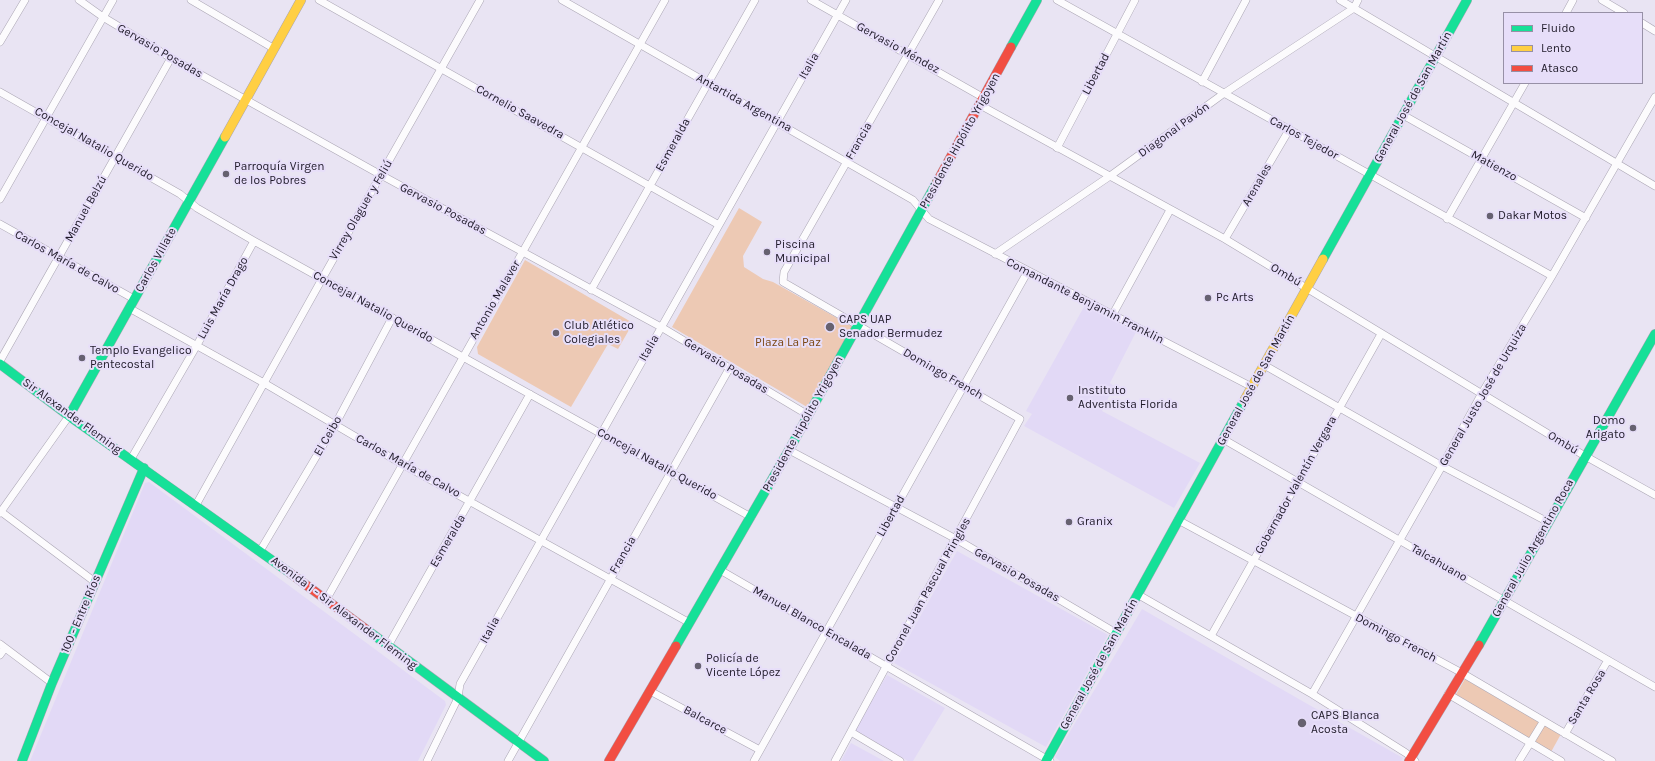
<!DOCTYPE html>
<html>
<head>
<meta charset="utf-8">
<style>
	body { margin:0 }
	#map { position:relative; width:1655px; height:761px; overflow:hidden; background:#e9e4f3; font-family:Karla,sans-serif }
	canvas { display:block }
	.legend { position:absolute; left:1503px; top:12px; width:140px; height:72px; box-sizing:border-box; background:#e7def9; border:1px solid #9790a6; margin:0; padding:5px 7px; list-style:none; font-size:12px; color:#1f1a29 }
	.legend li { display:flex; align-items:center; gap:8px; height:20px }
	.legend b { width:20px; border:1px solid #9790a6 }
</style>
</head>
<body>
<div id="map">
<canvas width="1655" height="761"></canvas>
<ul class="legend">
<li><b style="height:5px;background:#16e098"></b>Fluido</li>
<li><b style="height:5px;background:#ffcf43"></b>Lento</li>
<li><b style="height:5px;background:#f24e42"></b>Atasco</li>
</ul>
</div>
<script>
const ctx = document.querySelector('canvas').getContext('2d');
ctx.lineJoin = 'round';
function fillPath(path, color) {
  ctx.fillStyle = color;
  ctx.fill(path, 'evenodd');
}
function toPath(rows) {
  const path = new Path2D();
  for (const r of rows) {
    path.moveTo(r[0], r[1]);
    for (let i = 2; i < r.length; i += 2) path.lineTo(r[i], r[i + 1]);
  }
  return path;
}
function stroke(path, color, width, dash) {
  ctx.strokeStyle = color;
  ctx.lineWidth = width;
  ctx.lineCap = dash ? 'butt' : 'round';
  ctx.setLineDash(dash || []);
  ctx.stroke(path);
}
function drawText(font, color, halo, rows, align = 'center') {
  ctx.font = font + ' Karla,sans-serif';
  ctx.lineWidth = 4;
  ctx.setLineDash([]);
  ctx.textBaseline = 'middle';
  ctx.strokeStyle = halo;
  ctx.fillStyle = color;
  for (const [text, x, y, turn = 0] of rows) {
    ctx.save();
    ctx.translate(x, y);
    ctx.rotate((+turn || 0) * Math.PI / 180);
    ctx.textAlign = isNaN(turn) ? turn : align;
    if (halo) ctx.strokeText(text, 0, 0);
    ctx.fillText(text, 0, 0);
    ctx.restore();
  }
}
fillPath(toPath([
	[1085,305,1136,332,1110,383,1114,386,1102,411,1200,463,1174,508,1024,426,1032,414,1026,411],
	[149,482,445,701,446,705,418,761,30,761,145,483],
	[957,551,1108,635,1046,747,894,663],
	[1142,609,1304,702,1403,758,1401,761,1060,761,1055,757],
	[887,675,945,708,913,761,908,761,855,730],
	[851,743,884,761,841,761]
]), '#e2d9f6');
fillPath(toPath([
	[739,208,762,222,743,256,744,267,763,279,773,282,853,327,807,407,672,327],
	[525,260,633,323,618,349,608,344,571,407,478,354,477,347],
	[1465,679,1539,722,1539,724,1531,739,1528,739,1455,696],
	[1546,725,1561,734,1551,752,1534,741,1543,726]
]), '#edc9b4');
const street = toPath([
	[79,0,103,17,171,58,381,175,661,327,808,415],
	[191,0,273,48],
	[319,0,719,225],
	[562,0,913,200,929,219,1252,387],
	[811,0,984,98],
	[1057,0,1552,276],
	[1340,0,1655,186],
	[1602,0,1624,13],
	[1566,13,1573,0],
	[1642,23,1655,31],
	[0,42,25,0],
	[1202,82,1246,0],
	[0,92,180,194,197,208,254,241,751,517],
	[980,105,1225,239,1585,456,1655,495],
	[1403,115,1586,218],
	[1057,148,1135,0],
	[0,199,113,0],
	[1447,219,1525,83],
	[0,224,134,299],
	[1225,239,1289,130],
	[995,254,1110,176,1223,94,1354,8,1358,0],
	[591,290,755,0],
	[129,308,264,383,402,464,688,622],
	[1113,314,1170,210],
	[0,361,171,58],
	[1264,365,1442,466,1548,522],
	[1223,439,1655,687],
	[789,450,956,539,1116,633],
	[131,459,197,345,254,241],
	[196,505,322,279,480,0],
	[0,511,95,582],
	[0,513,69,416],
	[1178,520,1462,673,1612,761],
	[260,551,335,425,392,318],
	[720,570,1050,761],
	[1137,594,1312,694,1406,753,1415,761],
	[326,600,665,0],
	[1211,636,1381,334],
	[0,644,52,683],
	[388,646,530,394],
	[0,655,5,648],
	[650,691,760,750],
	[1312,694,1442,466,1482,393,1552,276,1655,97],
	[1448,694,1561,761],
	[851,732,900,761],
	[1565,734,1608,660],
	[427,761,458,698,460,684,846,0],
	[508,761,729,369],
	[754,761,1028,271],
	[835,761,1020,419,783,282,784,272,939,0],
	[1519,761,1543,722]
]);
const fast = toPath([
	[1011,47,1037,0],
	[1323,259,1467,0],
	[0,364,69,416,290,573],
	[69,416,225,137],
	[367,630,544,761],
	[1479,645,1655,334],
	[676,646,789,450,937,182],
	[22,761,52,683,144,468],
	[1046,761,1244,401]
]);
const slow = toPath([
	[225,137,301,0],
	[1244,401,1323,259]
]);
const jam = toPath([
	[937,182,1011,47],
	[290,573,367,630],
	[609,761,676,646],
	[1409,761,1479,645]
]);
stroke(street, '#aaa5b3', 8);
stroke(fast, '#aaa5b3', 10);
stroke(slow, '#aaa5b3', 10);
stroke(jam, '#aaa5b3', 10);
stroke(street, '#fcfbfd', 7);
stroke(fast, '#16e098', 9);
stroke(slow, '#ffcf43', 9);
stroke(jam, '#f24e42', 9);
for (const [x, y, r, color] of [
	[226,174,4,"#666170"],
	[1490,216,4,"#666170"],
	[767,252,4,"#666170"],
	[1208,298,4,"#666170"],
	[830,327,5,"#666170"],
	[556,333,4,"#666170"],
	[82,358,4,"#666170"],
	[1070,398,4,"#666170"],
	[1633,428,4,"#666170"],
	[1069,522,4,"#666170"],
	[698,666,4,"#666170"],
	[1302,723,5,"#666170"]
]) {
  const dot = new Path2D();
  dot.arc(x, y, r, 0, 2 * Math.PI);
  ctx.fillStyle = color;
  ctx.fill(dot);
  stroke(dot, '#e7def9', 1.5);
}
drawText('12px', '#1f1a29', '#e7def9', [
	["Gervasio Méndez",898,48,29],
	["Gervasio Posadas",160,51,30],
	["Italia",809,66,-60],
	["Libertad",1096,74,-62],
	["General José de San Martín",1413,97,-61],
	["Antartida Argentina",744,103,29],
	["Cornelio Saavedra",520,112,29],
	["Diagonal Pavón",1174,130,-36],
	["Carlos Tejedor",1304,138,29],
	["Francia",859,141,-60],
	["Presidente Hipólito Yrigoyen",960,141,-61],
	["Concejal Natalio Querido",94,144,30],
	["Esmeralda",673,145,-61],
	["Matienzo",1494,166,29],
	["Arenales",1257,185,-60],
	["Manuel Belzú",86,209,-61],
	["Gervasio Posadas",443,209,28],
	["Virrey Olaguer y Feliú",361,210,-60],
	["Carlos Villate",156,260,-61],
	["Carlos María de Calvo",67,262,29],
	["Ombú",1286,275,30],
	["Luis María Drago",223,298,-61],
	["Antonio Malaver",495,300,-60],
	["Comandante Benjamin Franklin",1085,301,27],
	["Concejal Natalio Querido",373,307,29],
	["Italia",649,348,-60],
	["Gervasio Posadas",726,366,31],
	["Domingo French",943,374,30],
	["General José de San Martín",1256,380,-61],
	["General Justo José de Urquiza",1483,395,-60],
	["Sir Alexander Fleming",72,416,36],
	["Presidente Hipólito Yrigoyen",803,424,-61],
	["El Ceibo",328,436,-60],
	["Ombú",1563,443,31],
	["Concejal Natalio Querido",657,464,29],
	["Carlos María de Calvo",408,466,29],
	["Gobernador Valentín Vergara",1296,485,-61],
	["Libertad",891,516,-61],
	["Esmeralda",448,541,-60],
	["General Julio Argentino Roca",1533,548,-61],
	["Francia",623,555,-60],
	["Talcahuano",1439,563,30],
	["Gervasio Posadas",1017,575,30],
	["Coronel Juan Pascual Pringles",928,590,-61],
	["Avenida 1 - Sir Alexander Fleming",344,613,37],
	["100 - Entre Ríos",81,614,-67],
	["Manuel Blanco Encalada",812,623,30],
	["Italia",490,630,-61],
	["Domingo French",1396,638,28],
	["General José de San Martín",1099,664,-61],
	["Santa Rosa",1587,697,-59],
	["Balcarce",705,720,28]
]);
drawText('12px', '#1f1a29', '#e7def9', [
	["Parroquía Virgen",234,167],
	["de los Pobres",234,181],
	["Dakar Motos",1498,216],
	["Piscina",775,245],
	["Municipal",775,259],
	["Pc Arts",1216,298],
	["CAPS UAP",839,320],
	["Senador Bermudez",839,334],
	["Club Atlético",564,326],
	["Colegiales",564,340],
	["Templo Evangelico",90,351],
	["Pentecostal",90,365],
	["Instituto",1078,391],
	["Adventista Florida",1078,405],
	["Domo",1625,421,"right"],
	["Arigato",1625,435,"right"],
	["Granix",1077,522],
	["Policía de",706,659],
	["Vicente López",706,673],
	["CAPS Blanca",1311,716],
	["Acosta",1311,730]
], 'left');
drawText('12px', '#7b4611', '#e7def9', [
	["Plaza La Paz",788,343]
]);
</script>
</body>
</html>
